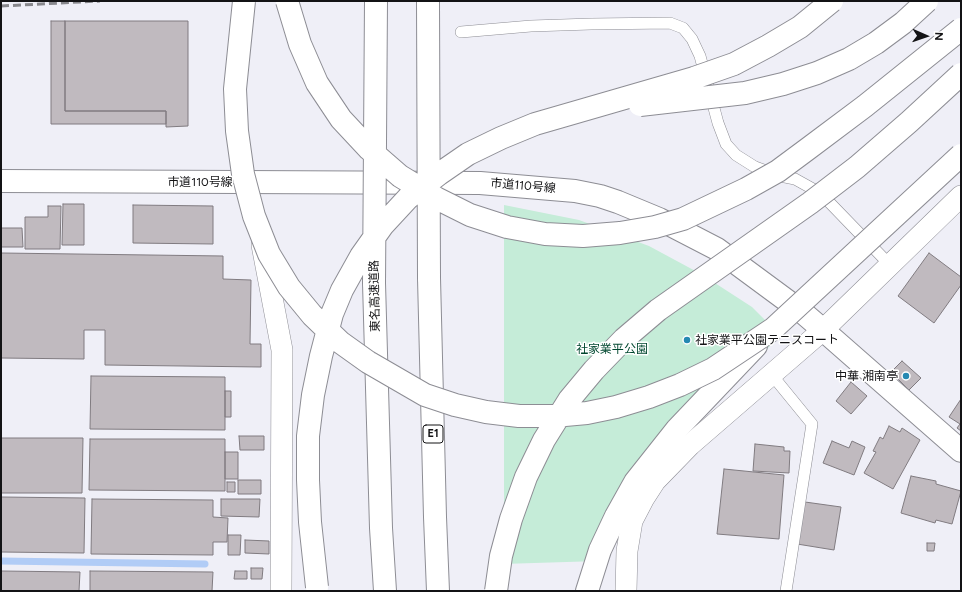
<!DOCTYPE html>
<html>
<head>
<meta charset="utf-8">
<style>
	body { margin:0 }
	#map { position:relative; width:962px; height:592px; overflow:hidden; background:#efeff7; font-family:Figtree,sans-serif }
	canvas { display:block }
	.frame { position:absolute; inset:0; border:2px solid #131315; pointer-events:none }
	.north { position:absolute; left:906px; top:16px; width:40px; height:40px; -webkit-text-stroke:3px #fff; paint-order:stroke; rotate:92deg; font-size:11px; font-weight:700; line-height:16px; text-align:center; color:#131315 }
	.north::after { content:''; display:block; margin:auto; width:14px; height:18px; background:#131315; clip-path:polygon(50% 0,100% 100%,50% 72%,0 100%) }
</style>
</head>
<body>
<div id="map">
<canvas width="962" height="592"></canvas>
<div class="frame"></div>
<div class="north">N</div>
</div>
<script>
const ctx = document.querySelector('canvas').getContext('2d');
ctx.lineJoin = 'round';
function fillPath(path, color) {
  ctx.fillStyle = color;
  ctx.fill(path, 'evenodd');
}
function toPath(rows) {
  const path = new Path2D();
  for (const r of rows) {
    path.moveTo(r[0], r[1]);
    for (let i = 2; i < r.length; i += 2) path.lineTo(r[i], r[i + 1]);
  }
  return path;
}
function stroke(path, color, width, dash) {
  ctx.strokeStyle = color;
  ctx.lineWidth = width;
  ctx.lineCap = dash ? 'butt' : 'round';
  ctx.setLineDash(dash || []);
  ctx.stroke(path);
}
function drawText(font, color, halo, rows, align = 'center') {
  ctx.font = font + ' Figtree,"Noto Sans JP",sans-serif';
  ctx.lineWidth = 3;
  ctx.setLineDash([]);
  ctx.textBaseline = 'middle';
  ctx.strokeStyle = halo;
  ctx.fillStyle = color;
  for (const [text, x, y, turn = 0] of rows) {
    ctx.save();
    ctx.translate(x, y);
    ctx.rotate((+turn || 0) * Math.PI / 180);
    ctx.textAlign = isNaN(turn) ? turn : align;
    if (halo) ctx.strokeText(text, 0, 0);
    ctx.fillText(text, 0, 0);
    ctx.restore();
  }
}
fillPath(toPath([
	[504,205,579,220,649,246,701,274,752,307,781,336,707,404,599,561,502,564,504,501]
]), '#c5ecd8');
stroke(toPath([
	[1,561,205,564]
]), '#b1ccf6', 7);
const building = toPath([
	[51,21,65,21,65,111,166,111,166,124,51,124,51,21],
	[65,21,188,21,188,126,166,127,166,111,65,111,65,21],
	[63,204,84,204,84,245,62,245,63,204],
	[133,205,213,206,213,244,133,243,133,205],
	[48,206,61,206,60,249,25,249,25,217,48,217,48,206],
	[1,228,22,228,23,247,1,247,1,228],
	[1,253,223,256,223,279,251,280,250,344,261,344,261,367,105,365,105,330,84,330,84,359,1,358,1,253],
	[929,253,961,277,961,285,934,323,898,296,929,253],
	[902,361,921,378,909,390,891,372,902,361],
	[91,376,225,377,225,430,90,429,91,376],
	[851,382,867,396,851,414,836,401,851,382],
	[225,391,231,391,231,417,225,417,225,391],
	[961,399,961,431,957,428,960,424,949,417,961,399],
	[889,426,900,432,902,428,920,440,893,489,864,473,876,452,873,451,880,437,883,439,889,426],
	[239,436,264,436,264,450,240,450,239,436],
	[1,438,83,438,82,493,1,493,1,438],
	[90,439,225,439,225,491,89,490,90,439],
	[832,441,849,448,852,441,865,447,854,475,823,463,832,441],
	[755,444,784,447,784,451,790,451,789,473,753,471,755,444],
	[225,452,238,452,238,479,225,479,225,452],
	[724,469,784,475,779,539,717,534,724,469],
	[911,476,936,481,936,484,961,491,952,524,936,520,935,523,901,513,911,476],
	[238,480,261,480,261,494,238,494,238,480],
	[227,482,235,482,235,492,227,492,227,482],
	[1,497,85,498,84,553,1,552,1,497],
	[92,499,213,500,213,517,228,518,227,542,213,542,213,555,91,554,92,499],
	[221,499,260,499,259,517,221,516,221,499],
	[805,502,841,507,834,550,797,544,805,502],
	[228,535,241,535,240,555,228,555,228,535],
	[245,540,269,541,269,554,245,553,245,540],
	[927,543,935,543,934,551,927,551,927,543],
	[251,568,263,568,262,579,251,579,251,568],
	[1,571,80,572,79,591,1,591,1,571],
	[90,571,213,572,212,591,90,591,90,571],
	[235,571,247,571,247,579,234,579,235,571]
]);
fillPath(building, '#c0babf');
stroke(building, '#807b80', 1);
const lane = toPath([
	[461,32,531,26,591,24,670,23,683,28,692,39,700,56,718,123,726,144,736,155,755,167,780,176,795,179,813,189,829,202,890,265],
	[772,375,812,424,786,591]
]);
const street = toPath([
	[262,245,282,350,281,591],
	[626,591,627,551,632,521,644,498,655,481,690,445,823,330,961,196]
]);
const secondary = toPath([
	[1,181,480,183,575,191,600,196,618,202,659,219,717,249,801,311,823,330,961,451]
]);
const highway = toPath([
	[429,278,435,517,438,591],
	[374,283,381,528,385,591],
	[587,591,600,550,616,516,635,482,677,429,756,346]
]);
stroke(lane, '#8d8d94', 12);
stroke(street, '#8d8d94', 22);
stroke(secondary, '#8d8d94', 24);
stroke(highway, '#8d8d94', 24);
stroke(lane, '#fff', 11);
stroke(street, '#fff', 21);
stroke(secondary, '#fff', 22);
stroke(highway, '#fff', 22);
stroke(toPath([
	[1,6,100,1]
]), '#87878c', 3, [8, 4]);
const highwayBridge = toPath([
	[244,1,235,89,237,131,243,174,254,216,269,254,289,287,312,315,340,342,368,362,425,395,455,405,486,412,519,416,554,416,587,413,616,407,649,397,680,385,713,369,773,329,961,155],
	[287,1,300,44,317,83,341,119,369,149,400,176,436,198,470,215,507,227,545,234,583,236,620,233,655,227,683,219,746,189,778,171,809,148,865,106,961,29],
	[428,1,429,278],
	[640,105,745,93,783,84,817,73,849,59,876,43,903,23,927,1],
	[374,283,376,1],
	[317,587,310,522,308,480,308,436,313,395,321,356,332,314,342,290,361,256,383,225,408,198,439,174,468,154,501,138,535,124,694,78,734,64,768,46,800,27,832,1],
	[496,591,501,556,511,519,526,477,544,440,569,400,594,370,624,339,658,310,810,203,857,167,909,122,961,74]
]);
stroke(highwayBridge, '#8d8d94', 24, []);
stroke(highwayBridge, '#fff', 22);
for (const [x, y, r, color] of [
	[687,340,4,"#2589b2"],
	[906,376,4,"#2589b2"]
]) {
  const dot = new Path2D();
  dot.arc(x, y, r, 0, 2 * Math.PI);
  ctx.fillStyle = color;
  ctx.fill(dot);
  stroke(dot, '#fff', 1.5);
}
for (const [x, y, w] of [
	[433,434,20]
]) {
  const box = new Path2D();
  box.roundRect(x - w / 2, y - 9, w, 18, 3);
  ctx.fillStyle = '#fff';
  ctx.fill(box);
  stroke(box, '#131315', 1);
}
drawText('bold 11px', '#131315', null, [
	["E1",433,434]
]);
drawText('12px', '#131315', '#fff', [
	["市道110号線",200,182],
	["市道110号線",523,186,5],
	["東名高速道路",375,296,-91]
]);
drawText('12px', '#131315', '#fff', [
	["社家業平公園テニスコート",695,340],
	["中華 湘南亭",898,376,"right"]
], 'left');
drawText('12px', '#00472f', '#fff', [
	["社家業平公園",612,349]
]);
</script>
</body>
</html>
